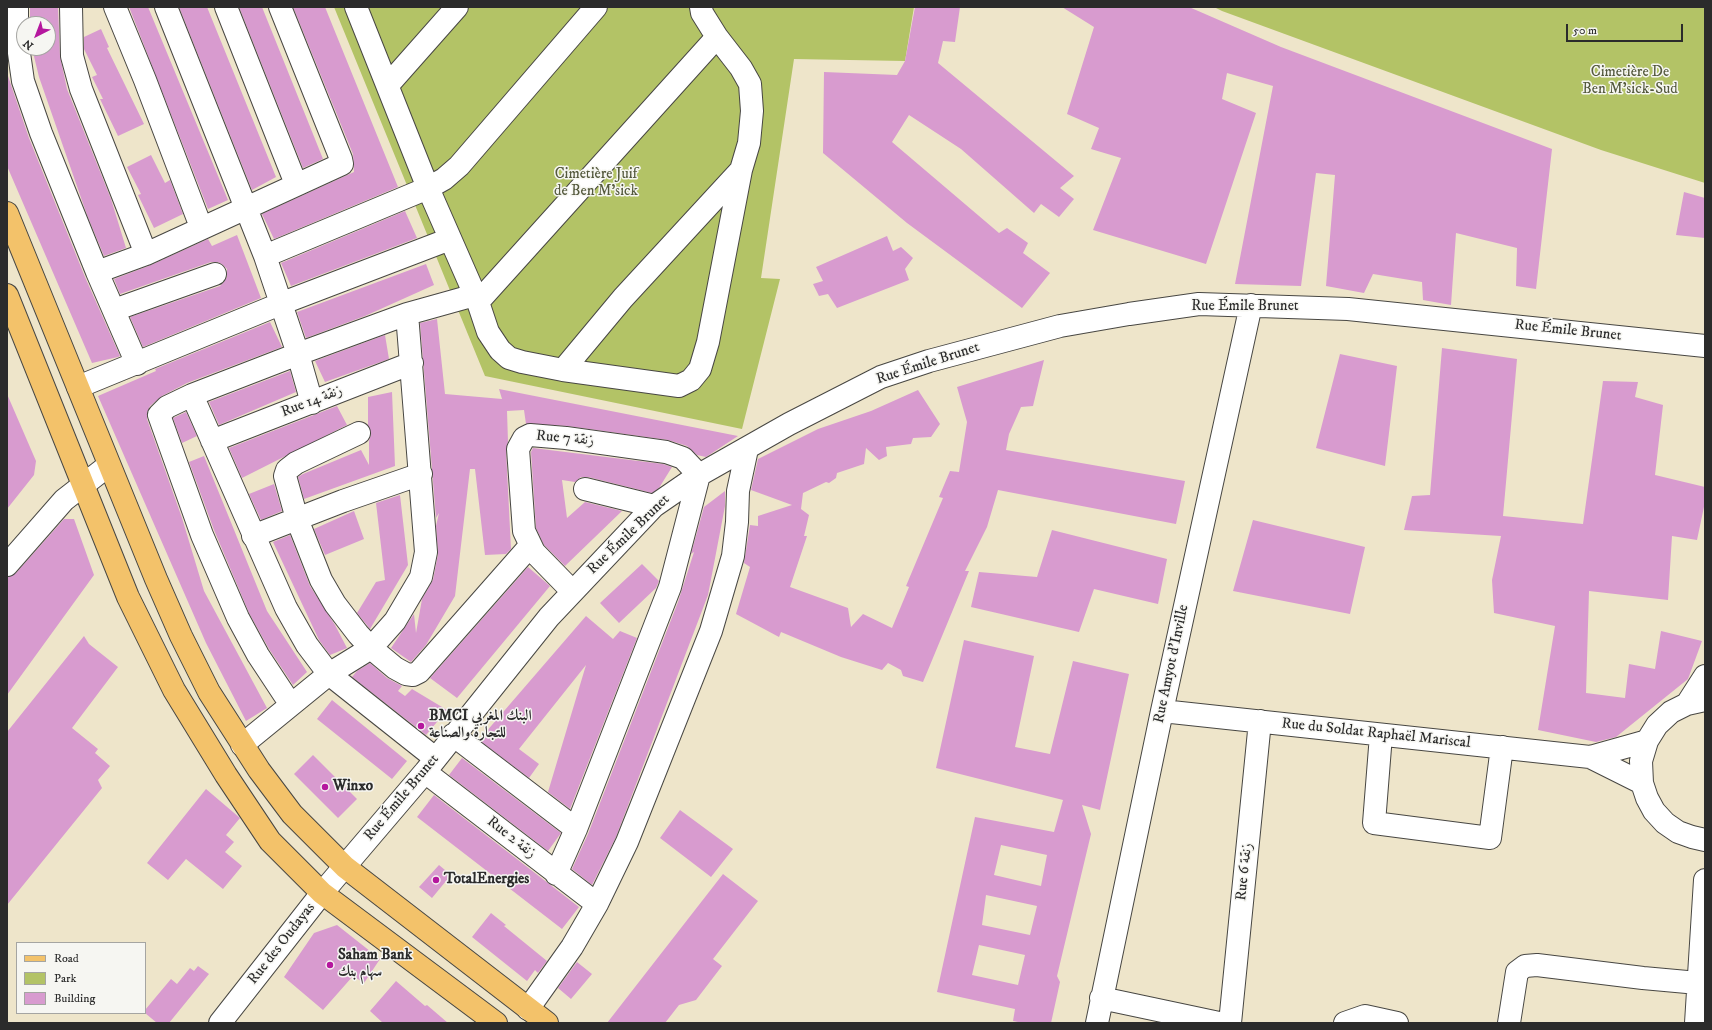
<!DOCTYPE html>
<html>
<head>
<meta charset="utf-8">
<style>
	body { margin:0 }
	#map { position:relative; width:1712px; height:1030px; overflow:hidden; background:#eee5ca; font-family:"IM FELL DW Pica",serif }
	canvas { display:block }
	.frame { position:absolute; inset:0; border:8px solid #2b2b2b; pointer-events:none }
	.legend { position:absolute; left:16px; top:942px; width:130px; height:72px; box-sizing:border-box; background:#f6f6f2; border:1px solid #a5a5a2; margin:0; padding:5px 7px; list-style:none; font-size:12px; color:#2b2b2b }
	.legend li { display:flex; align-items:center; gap:8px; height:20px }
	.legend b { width:20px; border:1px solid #a5a5a2 }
	.north { position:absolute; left:16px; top:16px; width:40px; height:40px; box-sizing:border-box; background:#f6f6f2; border:1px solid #a5a5a2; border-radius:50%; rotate:222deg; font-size:11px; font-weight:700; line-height:16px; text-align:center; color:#2b2b2b }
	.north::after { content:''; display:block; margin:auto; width:14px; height:18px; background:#b5179e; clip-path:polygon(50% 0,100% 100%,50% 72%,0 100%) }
	.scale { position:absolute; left:1566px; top:24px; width:117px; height:18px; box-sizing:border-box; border:2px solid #2b2b2b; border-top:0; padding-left:5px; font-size:12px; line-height:14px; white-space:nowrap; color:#2b2b2b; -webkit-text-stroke:3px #f6f6f2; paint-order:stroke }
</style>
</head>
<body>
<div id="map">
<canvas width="1712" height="1030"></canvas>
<div class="frame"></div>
<ul class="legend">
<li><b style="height:5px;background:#f3c26a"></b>Road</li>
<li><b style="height:11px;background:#b3c366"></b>Park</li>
<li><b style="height:11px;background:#d89bcf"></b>Building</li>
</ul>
<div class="north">N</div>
<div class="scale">50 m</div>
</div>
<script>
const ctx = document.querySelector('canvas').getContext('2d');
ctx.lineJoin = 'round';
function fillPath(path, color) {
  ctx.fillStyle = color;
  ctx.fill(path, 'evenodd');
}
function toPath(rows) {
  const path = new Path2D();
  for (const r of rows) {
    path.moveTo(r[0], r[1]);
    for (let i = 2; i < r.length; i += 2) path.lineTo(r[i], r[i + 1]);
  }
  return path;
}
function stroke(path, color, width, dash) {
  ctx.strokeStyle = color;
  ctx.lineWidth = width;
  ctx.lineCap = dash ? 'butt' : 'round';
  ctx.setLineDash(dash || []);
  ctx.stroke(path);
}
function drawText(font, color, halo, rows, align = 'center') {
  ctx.font = font + ' "IM FELL DW Pica",Amiri,serif';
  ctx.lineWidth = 3;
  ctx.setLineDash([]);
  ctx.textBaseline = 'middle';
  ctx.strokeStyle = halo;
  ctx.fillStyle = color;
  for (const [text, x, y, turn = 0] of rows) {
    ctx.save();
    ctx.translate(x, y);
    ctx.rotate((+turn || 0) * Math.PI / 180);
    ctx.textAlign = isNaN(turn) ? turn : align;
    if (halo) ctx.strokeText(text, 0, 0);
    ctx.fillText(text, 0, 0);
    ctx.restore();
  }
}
fillPath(toPath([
	[334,7,914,7,905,61,794,59,761,278,780,279,742,429,485,376],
	[1214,7,1705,7,1705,183,1601,150,1222,11]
]), '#b3c366');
fillPath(toPath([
	[30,7,58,7,60,56,67,89,111,199,126,248,104,256,87,215,39,77,32,48,48,48,48,24,30,24],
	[129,7,148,7,228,200,208,209],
	[179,7,207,7,276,177,252,190],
	[239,7,262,7,323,159,303,168],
	[293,7,325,7,398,187,274,239,262,214,354,172,353,154],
	[915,7,960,7,955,42,943,41,938,63,1074,176,1060,188,1074,199,1059,217,1041,204,1034,213,961,149,909,115,892,142,999,233,1007,228,1028,243,1023,253,1050,273,1022,308,907,223,823,153,824,72,897,75,905,61],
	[1062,7,1189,7,1281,47,1552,149,1536,289,1516,286,1517,248,1456,233,1451,305,1423,300,1422,282,1373,274,1364,293,1326,286,1335,175,1316,173,1301,286,1235,284,1273,86,1227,73,1222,99,1256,113,1206,264,1093,230,1121,158,1091,149,1099,128,1067,114,1094,27],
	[101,29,109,47,107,48,144,124,118,136,100,99,103,99,92,77,97,75,84,49,84,37],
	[8,76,29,138,85,277,120,356,118,357,92,363,7,166],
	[151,155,165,183,170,180,183,214,154,228,138,195,141,194,127,167],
	[1684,192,1705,198,1705,238,1676,235],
	[405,211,417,238,291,286,281,263],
	[237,235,261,298,143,347,130,317,220,286,224,282,227,277,227,269,223,265,218,262,211,262,120,294,114,279,151,265,208,239,212,246],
	[887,236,893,251,901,247,913,258,905,269,909,280,837,308,828,294,819,296,813,284,823,281,816,267],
	[426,264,434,285,365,316,306,338,297,312],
	[437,319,445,394,502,399,499,389,738,436,706,457,697,455,687,446,668,440,567,426,526,424,524,410,507,411,508,442,506,450,511,549,506,554,485,555,475,469,470,469,455,596,426,645,411,662,391,648,414,614,416,633,422,599,433,580,438,554,436,526,439,513,436,518,420,323],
	[270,322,282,347,187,383,162,396,150,406,147,413,147,419,182,518,204,591,267,708,246,721,206,643,98,396,156,371,155,369],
	[385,335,389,359,325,382,315,361],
	[1442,348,1517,359,1503,516,1583,524,1603,381,1638,382,1635,397,1663,405,1655,475,1705,487,1705,502,1697,540,1672,536,1668,600,1589,591,1586,693,1625,698,1629,664,1655,669,1661,631,1702,641,1688,679,1616,737,1596,742,1538,730,1555,626,1494,613,1492,580,1501,536,1404,530,1412,496,1430,495],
	[1340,354,1397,366,1385,466,1316,448],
	[1044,360,1033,406,1021,407,1009,434,1006,450,1185,481,1176,524,998,490,987,527,965,571,969,571,923,682,903,676,901,670,888,663,882,670,841,657,781,632,779,637,736,614,750,567,744,563,750,525,758,526,758,516,792,505,751,490,758,459,818,429,871,411,918,390,940,424,931,437,913,438,911,444,886,447,887,456,879,460,866,448,864,464,837,473,836,478,829,483,826,482,803,493,801,509,809,515,804,536,807,536,790,587,848,608,851,627,863,614,892,628,909,587,906,586,943,498,939,497,950,471,959,472,967,422,957,387],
	[290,371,296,392,219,425,209,402],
	[392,392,395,466,304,499,298,477,303,474,361,450,369,465,369,441,371,434,368,425,368,397],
	[7,394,36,461,34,475,7,509],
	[337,406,347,425,242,478,229,448],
	[186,412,197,436,182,443,173,418],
	[533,448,663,464,672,467,659,488,652,493,588,477,581,477,575,482,562,480,567,518,585,502,622,511,565,566,544,545,536,528,531,452],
	[204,456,267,611,307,672,293,685,269,649,249,613,214,530,189,462],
	[274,484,282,511,261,520,249,494],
	[725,491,725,506,708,595,616,837,592,885,572,869,588,834,678,602,694,552,691,554,704,507],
	[400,495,408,565,370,629,357,613,376,582,385,580,376,503],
	[354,511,364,539,325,555,314,529],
	[64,519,74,519,94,575,7,695,7,577,16,573],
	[1253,520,1365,547,1350,614,1233,591],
	[1052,530,1167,559,1158,604,1094,589,1079,632,971,607,979,572,1037,577],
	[290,535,310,586,335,625,347,648,330,655,319,640,273,542],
	[642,564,659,581,656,588,619,623,600,603],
	[528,567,550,586,457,698,430,678],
	[586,616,613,639,620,631,637,638,570,809,548,792,586,665,519,749,539,764,529,778,479,740],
	[84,636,89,644,118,667,72,728,98,749,95,753,110,766,98,780,102,788,7,905,7,732],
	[964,640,1034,656,1015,747,1050,754,1073,661,1129,674,1100,810,1082,805,1091,834,1057,976,1060,982,1051,1023,1023,1023,1013,1021,1015,1009,937,992,975,817,1054,832,1063,800,936,768],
	[1001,845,1047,855,1041,886,994,875],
	[986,895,1037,906,1030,935,982,925],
	[979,945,1025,955,1018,985,972,975],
	[370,663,387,678,402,686,398,691,405,696,412,689,447,710,426,735,352,677,357,671],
	[332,700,407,761,392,779,317,719],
	[313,755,357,799,338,818,294,774],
	[462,758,561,833,548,851,449,775],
	[206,789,240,818,226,835,234,842,225,852,242,866,223,889,186,859,168,880,147,863],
	[434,795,579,907,562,929,417,817],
	[680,810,733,849,711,877,660,838],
	[439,865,451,875,432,898,419,887],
	[723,874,758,901,713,959,722,966,696,1000,679,1005,665,1023,607,1023],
	[491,913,506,925,504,926,547,961,538,973,535,970,527,981,472,937],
	[337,925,380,959,364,983,353,976,323,1010,284,977,314,933],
	[577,962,592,974,571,999,558,988],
	[198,966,209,974,169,1023,157,1023,145,1013,145,1010,171,979,177,984,190,968,194,971],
	[396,981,425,1006,427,1005,448,1023,383,1023,370,1011]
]), '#d89bcf');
const minor = toPath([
	[17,7,17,39,23,81,41,133,97,272,137,364],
	[71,7,72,56,81,89,146,254,342,164,341,159,280,7],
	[115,7,145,80,201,227],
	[166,7,265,256,298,354,312,403],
	[226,7,296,184],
	[356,7,428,188,478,302,488,332,500,350,509,358,522,362,563,370,623,298,741,170,749,143,752,111,750,84,741,68,717,37],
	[388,85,457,7],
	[265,256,428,188,444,179,459,166,596,7],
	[97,272,146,254],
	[478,302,717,37,702,13,701,7],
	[114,310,215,274],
	[563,370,679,386,691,380,700,369,708,342,741,170],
	[78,387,280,304,450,239],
	[192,395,286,608,307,645,329,674,435,758],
	[359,433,296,463,287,470,285,476,297,519,321,580,335,604,358,634,371,648,395,668,406,674,413,675,419,672,530,546],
	[212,441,412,363],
	[585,489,654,506],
	[253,536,343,501,421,474],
	[7,565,64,500,109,465],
	[1705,700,1687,704,1671,712,1657,725,1647,741,1641,761,1642,783,1647,798,1654,811,1665,823,1678,832,1692,837,1705,840],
	[1687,704,1705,676],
	[291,705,258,655,238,618,202,535,159,415,167,407,192,395,298,354,407,314,475,295],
	[1162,711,1590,757,1642,783],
	[453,735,576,829],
	[1381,735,1374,823,1490,838,1502,747],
	[242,745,329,674,371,648,395,621,421,577,426,552,407,314],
	[1590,757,1647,741],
	[425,772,597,904],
	[556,874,576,829,670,587,699,475,683,458,666,452,566,438,530,435,524,438,518,449,524,531,534,552,572,591],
	[1101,998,1219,1023],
	[528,1009,572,947,597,904,627,842,711,631,733,556,737,522,738,491,747,449],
	[220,1023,322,893,425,772,549,617,654,506,699,475,789,424,881,377,929,361,1060,326,1129,314,1199,304,1348,309,1705,346],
	[1097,1023,1162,711,1251,305],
	[1230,1023,1260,721],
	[1345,1023,1365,1016,1397,1023],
	[1509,1023,1517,972,1525,966,1537,965,1643,978,1698,983],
	[1696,1023,1705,880]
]);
const major = toPath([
	[7,213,156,579,181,636,209,692,259,770,292,814,345,867,547,1023],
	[7,295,128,597,174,690,226,775,270,841,322,893,496,1023]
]);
stroke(minor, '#484743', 24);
stroke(major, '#484743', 24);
stroke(minor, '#fff', 22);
stroke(major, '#f3c26a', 22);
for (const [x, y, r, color] of [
	[421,726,4,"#b5179e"],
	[325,787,4,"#b5179e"],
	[436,880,4,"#b5179e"],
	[330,965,4,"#b5179e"]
]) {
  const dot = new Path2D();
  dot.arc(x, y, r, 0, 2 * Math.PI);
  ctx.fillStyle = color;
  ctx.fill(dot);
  stroke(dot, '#f6f6f2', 1.5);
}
drawText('15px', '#54593d', '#f6f6f2', [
	["Cimetière De",1630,73],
	["Ben M'sick-Sud",1630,90],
	["Cimetière Juif",596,175],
	["de Ben M'sick",596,192]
]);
drawText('15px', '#2b2b2b', '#f6f6f2', [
	["Rue Émile Brunet",1245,307],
	["Rue Émile Brunet",1568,331,6],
	["Rue Émile Brunet",928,364,-18],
	["Rue 14 زنقة",312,402,-21],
	["Rue 7 زنقة",565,439,5],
	["Rue Émile Brunet",629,535,-44],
	["Rue Amyot d'Inville",1172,664,-78],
	["Rue du Soldat Raphaël Mariscal",1376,734,6],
	["Rue Émile Brunet",402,798,-50],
	["Rue 2 زنقة",511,838,38],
	["Rue 6 زنقة",1245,872,-84],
	["Rue des Oudayas",282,944,-52]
]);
drawText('bold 15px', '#2b2b2b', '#f6f6f2', [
	["BMCI البنك المغربي",429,717],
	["للتجارة والصناعة",429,734],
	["Winxo",333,787],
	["TotalEnergies",444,880],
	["Saham Bank",338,956],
	["سهام بنك",338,973]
], 'left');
</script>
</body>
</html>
